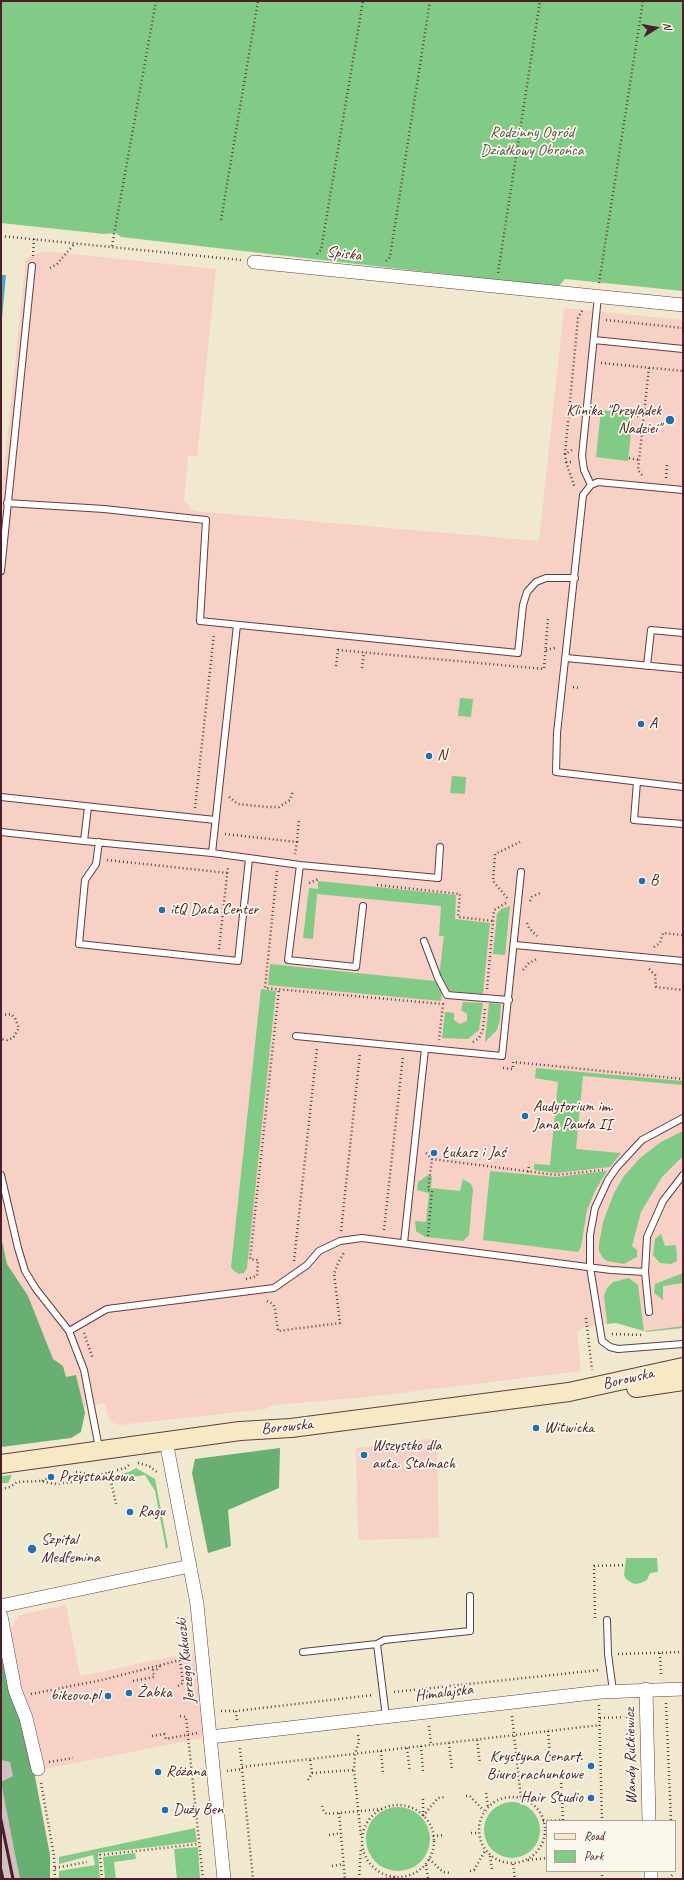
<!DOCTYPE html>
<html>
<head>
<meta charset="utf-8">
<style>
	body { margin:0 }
	#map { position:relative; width:684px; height:1880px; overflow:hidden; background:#f1e9cf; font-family:Caveat,sans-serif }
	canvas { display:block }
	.frame { position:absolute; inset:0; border:2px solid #4a1f2b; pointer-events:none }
	.legend { position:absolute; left:546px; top:1820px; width:130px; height:52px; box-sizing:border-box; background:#fbf7ec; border:1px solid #b4a19f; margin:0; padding:5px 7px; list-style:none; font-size:12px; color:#4a1f2b }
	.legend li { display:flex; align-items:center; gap:8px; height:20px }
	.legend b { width:20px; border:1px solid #b4a19f }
	.north { position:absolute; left:636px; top:8px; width:40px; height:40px; -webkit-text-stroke:3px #fbf7ec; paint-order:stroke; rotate:79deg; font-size:11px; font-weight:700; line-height:16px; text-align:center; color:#4a1f2b }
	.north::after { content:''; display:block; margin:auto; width:14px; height:18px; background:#4a1f2b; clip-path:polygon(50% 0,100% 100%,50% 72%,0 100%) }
</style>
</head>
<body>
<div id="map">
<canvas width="684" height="1880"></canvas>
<div class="frame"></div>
<ul class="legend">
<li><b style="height:5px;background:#f6e9c3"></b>Road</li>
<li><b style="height:11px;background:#82cb87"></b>Park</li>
</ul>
<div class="north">N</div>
</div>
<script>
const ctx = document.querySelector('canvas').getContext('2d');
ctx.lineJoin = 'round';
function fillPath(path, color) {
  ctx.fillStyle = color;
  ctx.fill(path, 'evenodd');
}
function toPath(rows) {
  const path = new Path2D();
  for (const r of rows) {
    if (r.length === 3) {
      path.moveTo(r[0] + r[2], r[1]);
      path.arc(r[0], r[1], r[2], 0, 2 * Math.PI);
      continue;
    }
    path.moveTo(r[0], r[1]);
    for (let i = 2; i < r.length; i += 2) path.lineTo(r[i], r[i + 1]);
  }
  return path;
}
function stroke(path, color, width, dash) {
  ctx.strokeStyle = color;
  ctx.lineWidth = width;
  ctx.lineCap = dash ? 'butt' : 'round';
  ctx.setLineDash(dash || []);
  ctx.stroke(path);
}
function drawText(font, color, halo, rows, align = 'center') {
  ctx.font = font + ' Caveat,sans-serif';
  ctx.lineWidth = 3.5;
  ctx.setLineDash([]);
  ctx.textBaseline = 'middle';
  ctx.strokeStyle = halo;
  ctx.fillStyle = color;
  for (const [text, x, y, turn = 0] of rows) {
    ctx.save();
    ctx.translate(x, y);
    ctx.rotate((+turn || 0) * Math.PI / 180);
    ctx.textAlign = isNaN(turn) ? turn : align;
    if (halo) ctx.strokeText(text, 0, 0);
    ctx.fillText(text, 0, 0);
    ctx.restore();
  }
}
fillPath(toPath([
	[44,251,216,269,197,456,188,456,184,501,194,511,539,541,564,308,683,320,683,1328,646,1332,616,1323,584,1327,577,1332,581,1371,367,1397,274,1405,266,1409,119,1425,113,1423,109,1419,104,1403,79,1408,26,1363,1,1234,1,497,26,259],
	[437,1438,439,1538,358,1540,356,1448],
	[66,1605,80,1676,195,1652,203,1738,44,1769,21,1690,9,1632,19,1615]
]), '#f7d1c6');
fillPath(toPath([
	[1,1652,9,1692,50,1855,50,1879,1,1879]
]), '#d2bfbf');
fillPath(toPath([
	[1,1,683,1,683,291,565,279,558,287,121,237,116,233,104,234,1,223],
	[601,410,633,414,628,461,596,457],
	[460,698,473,699,471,717,458,716],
	[452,776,466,777,465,794,450,793],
	[318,881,456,895,455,919,490,923,483,994,448,991,439,976,444,936,439,936,441,906,317,894,313,939,303,938,309,888,318,889],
	[510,906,505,955,493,954,497,914,501,909],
	[270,964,435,981,442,991,441,1001,268,985],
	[261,989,276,991,247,1268,244,1273,239,1274,234,1271,231,1267],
	[463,1002,483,1003,479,1030,468,1039,442,1038,445,1012,454,1013,454,1020,460,1024,467,1021,467,1014,461,1010],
	[489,1003,501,1004,500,1020,497,1030,485,1042],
	[536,1068,683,1081,683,1104,683,1085,583,1076,576,1149,621,1153,610,1167,556,1173,534,1170,534,1164,550,1165,558,1082,535,1078],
	[683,1131,683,1156,662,1177,641,1212,632,1246,637,1250,637,1257,624,1264,607,1261,603,1258,599,1251,599,1244,603,1222,614,1193,624,1176,640,1158,661,1142],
	[490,1171,556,1177,607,1171,596,1189,587,1210,581,1247,578,1252,483,1240],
	[428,1175,432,1176,431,1188,460,1191,463,1179,471,1184,473,1189,469,1235,463,1241,425,1237,416,1231,415,1221,426,1222,429,1193,417,1190,418,1182],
	[661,1234,665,1246,676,1245,677,1261,671,1264,660,1263,653,1255,655,1239],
	[683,1273,683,1283,663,1286,663,1300,654,1293,655,1284],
	[629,1278,638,1285,644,1331,616,1323,607,1324,607,1322,604,1296,607,1288,613,1282],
	[683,1326,683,1328,646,1332,646,1331],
	[136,1468,155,1479,168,1547,166,1549,155,1491,145,1475,113,1480,113,1476,129,1472],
	[12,1475,8,1483,1,1483,1,1476],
	[626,1558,657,1558,658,1572,650,1573,647,1580,641,1583,634,1584,626,1579,624,1575],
	[512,1830,28],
	[398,1839,32],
	[195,1828,197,1842,98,1853,100,1879,59,1879,59,1871,95,1865,93,1855,59,1864,59,1857],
	[198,1847,200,1879,177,1879,174,1849],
	[135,1853,136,1859,114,1862,116,1879,105,1879,103,1857]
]), '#82cb87');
fillPath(toPath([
	[1,1236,7,1264,28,1296,53,1359,63,1366,66,1377,76,1375,85,1413,81,1432,71,1438,1,1447],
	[280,1448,279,1488,228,1510,231,1546,208,1553,192,1473,195,1459],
	[1,1652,9,1692,28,1740,50,1855,50,1879,20,1879,1,1782,13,1776,10,1762,1,1760]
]), '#69af74');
fillPath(toPath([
	[1,275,6,275,1,329]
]), '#42acc1');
const lane = toPath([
	[594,340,683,349],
	[591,485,584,470,582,456,598,296],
	[683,490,598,482,591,485,583,495,557,733,556,772,683,787],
	[7,503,104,509,206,520,200,621,518,653,523,605,527,592,536,582,546,578,575,578],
	[1,571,32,266],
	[237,625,212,853,300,865,438,878,440,847],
	[566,658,683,669],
	[647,666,651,630,683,633],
	[637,782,634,820,683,824],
	[1,797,215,820],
	[1,832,84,841,88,807],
	[84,841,212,853],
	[99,842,96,864,85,880,79,944,238,961,249,859],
	[300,865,288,960,356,967,363,906],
	[424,941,438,978,447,995,509,1000],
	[515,945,683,961],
	[296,1036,502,1056,521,872],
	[683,1118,642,1140,617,1167,608,1180,595,1208,590,1235,590,1267,602,1341,610,1347,618,1349,683,1344],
	[1,1175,18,1248,25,1271,36,1289,69,1331,84,1370,99,1448],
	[404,1243,425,1049],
	[649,1312,645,1272,647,1237,663,1201,683,1175],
	[69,1331,107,1309,274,1288,307,1265,319,1251,340,1241,362,1238,611,1270,645,1272],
	[607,1620,608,1654,613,1691],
	[377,1644,384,1640,470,1631,470,1596],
	[303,1652,377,1644,386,1717]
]);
const street = toPath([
	[254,262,683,305],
	[166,1441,197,1604,224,1879],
	[1,1606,190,1566],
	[1,1616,15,1690,26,1718,38,1769],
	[646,1689,649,1821],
	[210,1737,601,1692,683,1689],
	[651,1871,651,1879]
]);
const secondary = toPath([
	[636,1388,683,1381],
	[1,1464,240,1431,291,1428,569,1392,683,1367]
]);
stroke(lane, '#633d44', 8);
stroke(street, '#633d44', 14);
stroke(secondary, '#633d44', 20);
stroke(toPath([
	[221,220,258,1],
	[1,236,241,260],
	[112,246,156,1],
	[317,254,321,250,363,1],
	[33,256,34,239],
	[386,261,390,257,430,1],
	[50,268,57,264,75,243],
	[498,273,540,1],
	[599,283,643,1],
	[606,320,683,328],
	[601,363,683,371],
	[633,416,643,416],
	[572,450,565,454,566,462,573,462],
	[565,454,578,318,583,309],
	[629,458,639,460],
	[566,462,575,488],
	[642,475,638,470,649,367],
	[666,478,667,465],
	[546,650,555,648],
	[336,666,338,650,544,669,548,618],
	[362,668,364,652],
	[573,687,580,688],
	[229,797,238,804,268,807,279,807,290,800,293,791],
	[195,808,214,633],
	[225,834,297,842,295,854],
	[297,842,299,819],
	[107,860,228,873],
	[277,871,265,988,443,1004,439,1040],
	[309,883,319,879],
	[377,885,460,894,458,917,493,921],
	[507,898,493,881,495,854,520,842],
	[530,901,532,897,540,893],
	[527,923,529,928,537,936],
	[654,947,660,943,663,933,683,935],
	[219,949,228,866],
	[649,969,655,975,656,987,683,990],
	[523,970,529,963,537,959],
	[487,989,494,910,508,902],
	[1,1015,11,1014,15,1018,19,1028,13,1038,7,1040,1,1039],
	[473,1042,479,1038,483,1029,485,1008],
	[503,1068,513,1069,513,1062,683,1079],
	[426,1153,432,1159,556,1175,603,1170],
	[528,1172,529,1166],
	[384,1230,403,1056],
	[341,1231,360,1053],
	[428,1236,432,1191,428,1190,432,1159],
	[294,1261,317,1048],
	[246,1279,257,1276,258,1260,250,1259,279,989],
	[267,1301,273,1304,275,1309,278,1331,340,1323,334,1274,338,1263,345,1251],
	[586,1318,592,1370],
	[84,1333,93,1359],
	[612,1334,643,1335],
	[138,1463,149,1466,157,1472],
	[76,1472,93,1475],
	[109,1472,116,1504],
	[42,1481,54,1475],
	[1,1489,10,1487,17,1482,42,1481,54,1484,72,1482,125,1468,130,1464],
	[595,1618,594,1566,626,1565],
	[660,1653,661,1676],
	[618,1654,683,1652],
	[133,1681,154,1677,153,1670,158,1669,161,1664],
	[178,1686,183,1683,180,1660],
	[394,1692,599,1670],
	[31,1694,102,1680,188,1658],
	[666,1703,671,1821],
	[599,1705,602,1821],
	[221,1711,236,1711],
	[180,1716,186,1717,203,1879],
	[512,1716,521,1798],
	[600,1718,632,1717],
	[237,1720,236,1711,373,1695],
	[429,1726,431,1745],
	[548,1731,550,1756],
	[358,1735,359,1741,355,1754,354,1770,361,1836],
	[152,1736,164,1734,166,1739,197,1733],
	[477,1740,480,1764],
	[449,1743,452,1770],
	[421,1746,423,1771],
	[240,1748,253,1879],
	[407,1748,410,1772],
	[381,1751,383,1775],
	[49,1762,73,1758],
	[242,1767,600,1725],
	[227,1771,242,1769],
	[312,1773,354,1770],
	[561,1779,563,1821],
	[308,1780,312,1773,310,1759],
	[41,1783,54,1856,55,1879],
	[486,1793,488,1807],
	[466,1796,470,1796,484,1811],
	[512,1830,33],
	[423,1799,423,1816],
	[398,1841,36],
	[322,1806,324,1812,327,1814,382,1809],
	[339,1813,345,1879],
	[423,1816,438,1798,445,1797],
	[543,1821,567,1820],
	[471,1833,478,1833],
	[329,1835,341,1833],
	[433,1836,445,1835],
	[490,1856,492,1869],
	[429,1859,443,1872,450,1873],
	[528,1860,547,1858],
	[513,1864,515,1879],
	[426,1865,428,1878],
	[332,1866,344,1864],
	[55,1868,87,1862],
	[470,1871,474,1870,485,1851],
	[602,1871,602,1879],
	[102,1879,100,1855,199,1844],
	[359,1879,361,1847],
	[382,1879,394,1877,394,1879],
	[669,1879,672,1875,672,1871]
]), '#633d44', 2.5, [1, 3]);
stroke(lane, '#fff', 6);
stroke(street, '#fff', 13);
stroke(secondary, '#f6e9c3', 18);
stroke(toPath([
	[1,1820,13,1879],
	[1,1870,3,1879]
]), '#4a1f2b', 3);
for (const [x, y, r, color] of [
	[670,420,5,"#1f6fb2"],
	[641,724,4,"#1f6fb2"],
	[429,756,4,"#1f6fb2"],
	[642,881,4,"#1f6fb2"],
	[162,910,4,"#1f6fb2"],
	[525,1116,4,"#1f6fb2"],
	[434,1153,4,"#1f6fb2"],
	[536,1428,4,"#1f6fb2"],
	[364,1455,4,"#1f6fb2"],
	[51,1477,4,"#1f6fb2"],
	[130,1512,4,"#1f6fb2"],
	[32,1549,5,"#1f6fb2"],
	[129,1693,4,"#1f6fb2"],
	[108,1696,4,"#1f6fb2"],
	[591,1766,4,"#1f6fb2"],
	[158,1772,4,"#1f6fb2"],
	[591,1798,4,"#1f6fb2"],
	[165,1810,4,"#1f6fb2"]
]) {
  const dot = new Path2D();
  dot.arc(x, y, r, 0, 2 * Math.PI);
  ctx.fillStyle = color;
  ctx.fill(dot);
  stroke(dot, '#fbf7ec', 1.5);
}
drawText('16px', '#5b5347', '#fbf7ec', [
	["Rodzinny Ogród",532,133],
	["Działkowy Obrońca",532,151]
]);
drawText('16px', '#4a1f2b', '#fbf7ec', [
	["Spiska",344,254,7],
	["Borowska",628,1379,-13],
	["Borowska",287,1427,-6],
	["Jerzego Kukuczki",186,1661,-96],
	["Himalajska",444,1693,-7],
	["Wandy Rutkiewicz",631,1756,-91]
]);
drawText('16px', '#4a1f2b', '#fbf7ec', [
	["Klinika \"Przylądek",661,411,"right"],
	["Nadziei\"",661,429,"right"],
	["A",649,724],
	["N",437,756],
	["B",650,881],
	["itQ Data Center",170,910],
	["Audytorium im.",533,1107],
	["Jana Pawła II",533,1125],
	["Łukasz i Jaś",442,1153],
	["Witwicka",544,1428],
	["Wszystko dla",372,1446],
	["auta. Stalmach",372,1464],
	["Przystankowa",59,1477],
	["Ragu",138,1512],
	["Szpital",41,1540],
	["Medfemina",41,1558],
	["Żabka",137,1693],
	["bikeovo.pl",100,1696,"right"],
	["Krystyna Lenart.",583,1757,"right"],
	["Biuro rachunkowe",583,1775,"right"],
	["Różana",166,1772],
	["Hair Studio",583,1798,"right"],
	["Duży Ben",173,1810]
], 'left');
</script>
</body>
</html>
